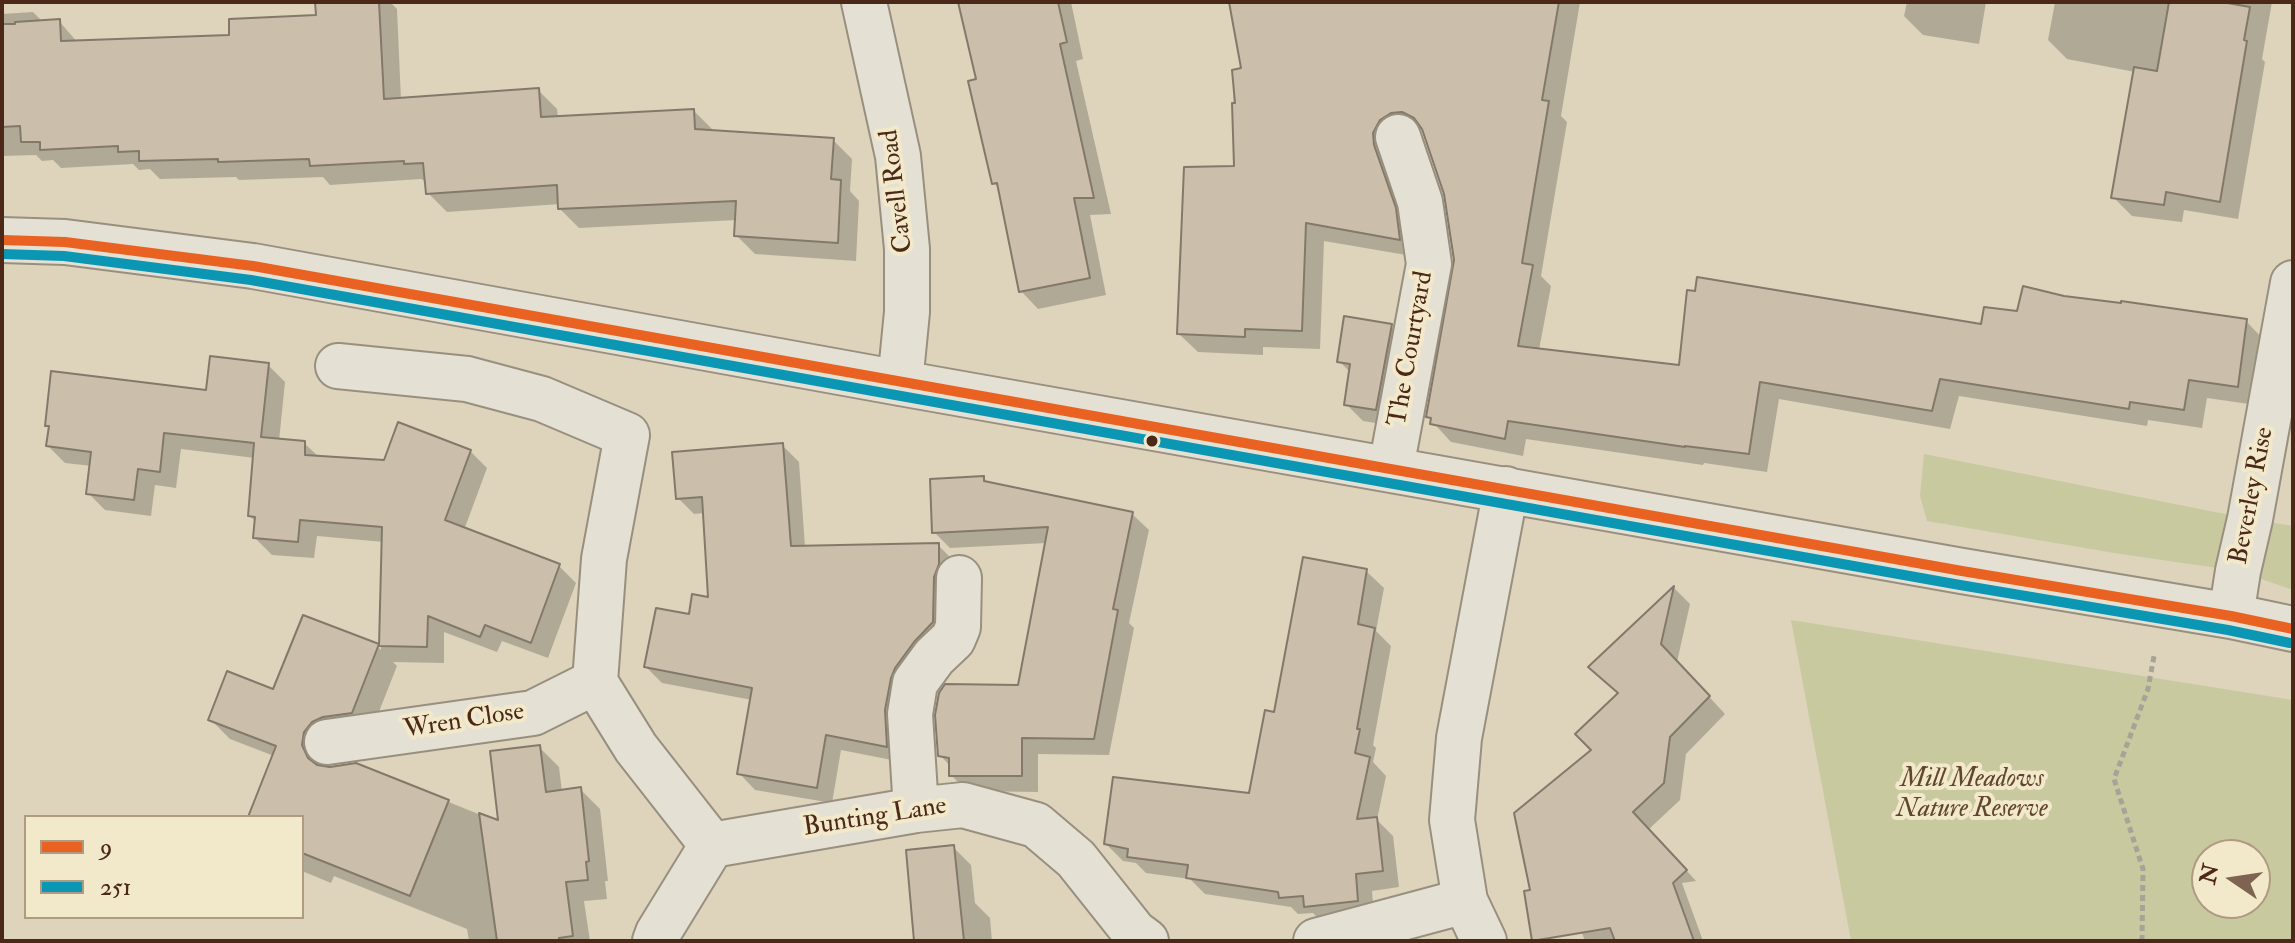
<!DOCTYPE html>
<html>
<head>
<meta charset="utf-8">
<style>
	body { margin:0 }
	#map { position:relative; width:2295px; height:943px; overflow:hidden; background:#ddd4bb; font-family:"IM FELL Double Pica",serif }
	canvas { display:block }
	.frame { position:absolute; inset:0; border:4px solid #4b2817; pointer-events:none }
	.legend { position:absolute; left:24px; top:815px; width:280px; height:104px; box-sizing:border-box; background:#f2e8ca; border:2px solid #af9b82; margin:0; padding:10px 14px; list-style:none; font-size:24px; color:#4b2817 }
	.legend li { display:flex; align-items:center; gap:16px; height:40px }
	.legend b { width:40px; border:2px solid #af9b82 }
	.north { position:absolute; left:2191px; top:839px; width:80px; height:80px; box-sizing:border-box; background:#f2e8ca; border:2px solid #af9b82; border-radius:50%; rotate:283deg; font-size:22px; font-weight:700; line-height:32px; text-align:center; color:#4b2817 }
	.north::after { content:''; display:block; margin:auto; width:28px; height:36px; background:#7e6450; clip-path:polygon(50% 0,100% 100%,50% 72%,0 100%) }
</style>
</head>
<body>
<div id="map">
<canvas width="2295" height="943"></canvas>
<div class="frame"></div>
<ul class="legend">
<li><b style="height:10px;background:#ea6221"></b>9</li>
<li><b style="height:10px;background:#0b96b3"></b>251</li>
</ul>
<div class="north">N</div>
</div>
<script>
const ctx = document.querySelector('canvas').getContext('2d');
ctx.lineJoin = 'round';
function fillPath(path, color) {
  ctx.fillStyle = color;
  ctx.fill(path, 'evenodd');
}
function toPath(rows) {
  const path = new Path2D();
  for (const r of rows) {
    path.moveTo(r[0], r[1]);
    for (let i = 2; i < r.length; i += 2) path.lineTo(r[i], r[i + 1]);
  }
  return path;
}
function stroke(path, color, width, dash) {
  ctx.strokeStyle = color;
  ctx.lineWidth = width;
  ctx.lineCap = dash ? 'butt' : 'round';
  ctx.setLineDash(dash || []);
  ctx.stroke(path);
}
function drawText(font, color, halo, rows, align = 'center') {
  ctx.font = font + ' "IM FELL Double Pica",serif';
  ctx.lineWidth = 8;
  ctx.setLineDash([]);
  ctx.textBaseline = 'middle';
  ctx.strokeStyle = halo;
  ctx.fillStyle = color;
  for (const [text, x, y, turn = 0] of rows) {
    ctx.save();
    ctx.translate(x, y);
    ctx.rotate((+turn || 0) * Math.PI / 180);
    ctx.textAlign = isNaN(turn) ? turn : align;
    if (halo) ctx.strokeText(text, 0, 0);
    ctx.fillText(text, 0, 0);
    ctx.restore();
  }
}
fillPath(toPath([
	[1924,454,2250,519,2293,526,2293,590,2238,571,2114,553,1927,521,1920,496],
	[1791,620,2293,700,2293,941,1851,941],
	[2255,855,2255,903,2207,903,2207,855]
]), '#c9c9a0');
fillPath(toPath([
	[317,2,390,2,397,9,401,100,538,90,557,109,558,118,694,111,713,130,833,140,852,159,850,191,859,201,856,261,755,254,736,235,737,220,579,228,560,209,560,204,447,212,428,193,427,182,421,179,330,185,323,177,239,180,236,177,160,179,150,169,139,170,133,164,61,168,53,160,42,161,36,155,2,156,2,14,33,12,43,22,59,21,78,43,231,37,318,17],
	[960,2,1071,2,1083,59,1076,61,1111,214,1090,215,1106,295,1038,309,1021,291,1000,190,994,183,978,81],
	[1231,2,1580,2,1561,116,1567,122,1541,276,1551,286,1539,350,1681,367,1982,327,2063,298,2246,321,2264,340,2256,405,2207,398,2202,428,2148,420,2147,426,1959,396,1950,429,1779,399,1767,472,1704,463,1703,465,1526,439,1523,456,1451,442,1428,417,1456,261,1446,194,1425,131,1422,130,1410,131,1418,257,1324,241,1320,349,1263,347,1263,355,1198,352,1179,334,1235,168,1233,72,1244,70],
	[1907,2,1986,2,1979,44,1923,35,1904,16],
	[2055,2,2272,2,2262,59,2265,62,2238,219,2184,210,2182,222,2132,216,2113,197,2135,72,2067,59,2048,40],
	[1391,326,1409,344,1394,426,1363,421,1346,404,1351,373,1339,361],
	[268,365,285,382,279,441,304,443,320,458,385,462,470,451,487,468,464,530,559,566,576,583,548,658,502,641,497,652,444,632,444,663,393,662,397,666,371,732,323,752,321,766,330,769,356,765,501,823,539,747,559,767,562,792,581,790,600,809,608,881,605,881,607,899,584,901,590,941,469,941,467,929,334,876,331,883,302,871,302,817,250,817,274,756,230,739,210,719,377,646,381,650,384,542,317,536,314,558,272,555,255,538,256,522,250,516,255,458,181,449,176,488,155,485,151,516,105,510,88,493,92,466,65,463,48,446,50,428,48,425,208,392],
	[783,446,799,462,805,547,938,545,954,561,902,762,841,750,832,803,755,790,739,773,752,700,662,683,646,667,691,616,710,600,705,513,694,514,678,498],
	[984,478,990,485,1132,514,1149,530,1129,623,1134,628,1109,755,1038,754,1038,792,967,791,951,775,951,767,940,755,1019,687,1047,543,950,548,934,532],
	[1366,571,1384,588,1376,631,1391,646,1373,745,1376,748,1373,762,1386,776,1377,820,1393,836,1399,887,1372,891,1374,917,1323,923,1313,913,1298,914,1291,907,1205,894,1190,879,1146,873,1136,863,1123,861,1106,844,1250,795,1276,714],
	[1674,588,1690,604,1677,662,1725,714,1686,754,1680,800,1649,829,1696,881,1682,883,1703,941,1585,941,1572,907,1594,751,1620,694,1591,667],
	[953,847,971,865,975,903,990,918,992,941,916,941]
]), '#0003');
const building = toPath([
	[315,2,379,2,384,99,539,88,541,117,694,109,695,129,834,138,831,179,841,180,838,243,734,236,736,201,558,209,557,185,426,194,423,163,404,164,404,161,310,166,309,159,218,162,218,159,139,161,139,151,118,152,118,146,40,150,40,142,21,142,20,126,2,127,2,24,15,24,15,22,60,19,61,41,229,35,229,19,316,15,315,2],
	[958,2,1058,2,1067,42,1060,44,1094,198,1074,198,1090,278,1019,292,997,183,992,184,968,81,976,79,958,2],
	[1229,2,1559,2,1542,100,1549,101,1522,263,1533,265,1518,346,1679,365,1687,290,1695,291,1697,277,1981,324,1984,307,2017,311,2023,286,2064,296,2121,303,2121,301,2247,319,2238,387,2189,380,2184,410,2130,402,2129,409,1940,379,1932,411,1760,382,1749,454,1685,446,1685,447,1508,421,1505,439,1430,424,1431,418,1426,417,1454,260,1444,194,1422,129,1414,118,1402,112,1391,113,1380,120,1373,133,1374,145,1396,208,1400,240,1306,223,1302,331,1245,329,1245,337,1177,334,1184,167,1234,166,1232,103,1235,103,1232,70,1241,68,1229,2],
	[2169,2,2222,2,2250,7,2244,40,2247,41,2220,202,2166,192,2164,205,2111,198,2134,67,2157,71,2169,2],
	[1344,316,1392,324,1376,410,1344,405,1350,364,1337,362,1344,316],
	[210,356,269,363,261,437,305,441,305,455,384,460,398,422,471,450,445,520,560,564,531,643,485,625,480,637,428,616,427,647,379,646,382,527,300,520,298,542,253,538,255,517,248,516,254,443,164,433,160,472,138,469,134,500,86,494,91,452,46,446,49,426,45,426,51,371,206,390,210,356],
	[783,443,791,546,939,543,939,564,934,577,933,622,914,642,895,668,891,678,885,710,887,747,826,735,817,788,737,774,752,688,644,667,656,608,689,614,692,594,708,597,702,497,676,499,672,452,783,443],
	[984,476,984,481,1133,512,1113,609,1118,610,1094,739,1022,738,1022,776,949,776,949,758,938,756,935,715,939,693,945,684,1018,685,1048,527,932,533,930,479,984,476],
	[1303,557,1367,569,1358,624,1375,628,1357,729,1360,729,1355,753,1370,757,1357,819,1377,817,1383,871,1356,874,1358,901,1304,907,1303,896,1279,898,1278,892,1186,878,1188,865,1127,857,1128,849,1104,844,1113,777,1249,793,1265,710,1274,712,1303,557],
	[1674,586,1661,644,1710,696,1670,737,1664,783,1633,812,1687,870,1673,883,1694,941,1615,941,1610,928,1532,941,1524,891,1530,890,1514,813,1591,750,1575,734,1618,693,1588,667,1674,586],
	[303,615,379,644,352,713,323,717,312,722,304,732,302,745,308,758,317,765,330,767,356,763,449,800,410,896,302,853,302,817,248,817,276,746,208,720,227,671,273,689,303,615],
	[540,745,546,792,581,787,589,861,586,862,588,880,566,882,573,936,559,938,559,941,497,941,479,813,498,820,490,751,540,745],
	[954,845,964,941,914,941,906,850,954,845]
]);
fillPath(building, '#cbbeab');
stroke(building, '#83796a', 2);
const minor = toPath([
	[864,2,898,156,907,249,907,312,900,383],
	[2,240,65,242,253,266,900,383,1962,571,2231,616,2293,629],
	[338,366,467,379,542,399,627,435,604,559,595,682,636,748,712,845],
	[1391,468,1429,264,1420,202,1398,137],
	[2231,616,2238,571,2250,519,2293,283],
	[327,742,533,713,595,682],
	[916,810,910,714,915,683,934,657,953,639,958,627,959,578],
	[655,941,658,933,712,845,916,810,963,805,1036,825,1076,859,1134,932,1146,941],
	[1316,941,1465,901],
	[1484,941,1465,901,1452,820,1459,738,1506,489]
]);
stroke(minor, '#998f7f', 48);
stroke(toPath([
	[2142,941,2143,869,2114,779,2148,689,2154,656]
]), '#a9a297', 5, [6, 4]);
stroke(minor, '#e4e0d3', 44);
stroke(toPath([
	[2,240,65,242,253,266,1962,571,2231,616,2293,629]
]), '#ea6221', 10);
stroke(toPath([
	[2,254,64,256,251,280,1960,585,2228,630,2290,643]
]), '#0b96b3', 10);
for (const [x, y, r, color] of [
	[1152,441,7,"#4b2817"]
]) {
  const dot = new Path2D();
  dot.arc(x, y, r, 0, 2 * Math.PI);
  ctx.fillStyle = color;
  ctx.fill(dot);
  stroke(dot, '#f2e8ca', 3);
}
drawText('26px', '#4b2817', '#f2e8ca', [
	["Cavell Road",898,191,-97],
	["The Courtyard",1412,349,-80],
	["Beverley Rise",2253,496,-79],
	["Wren Close",464,722,-9],
	["Bunting Lane",875,818,-9]
]);
drawText('italic 26px', '#61462e', '#f2e8ca', [
	["Mill Meadows",1972,780],
	["Nature Reserve",1972,810]
]);
</script>
</body>
</html>
